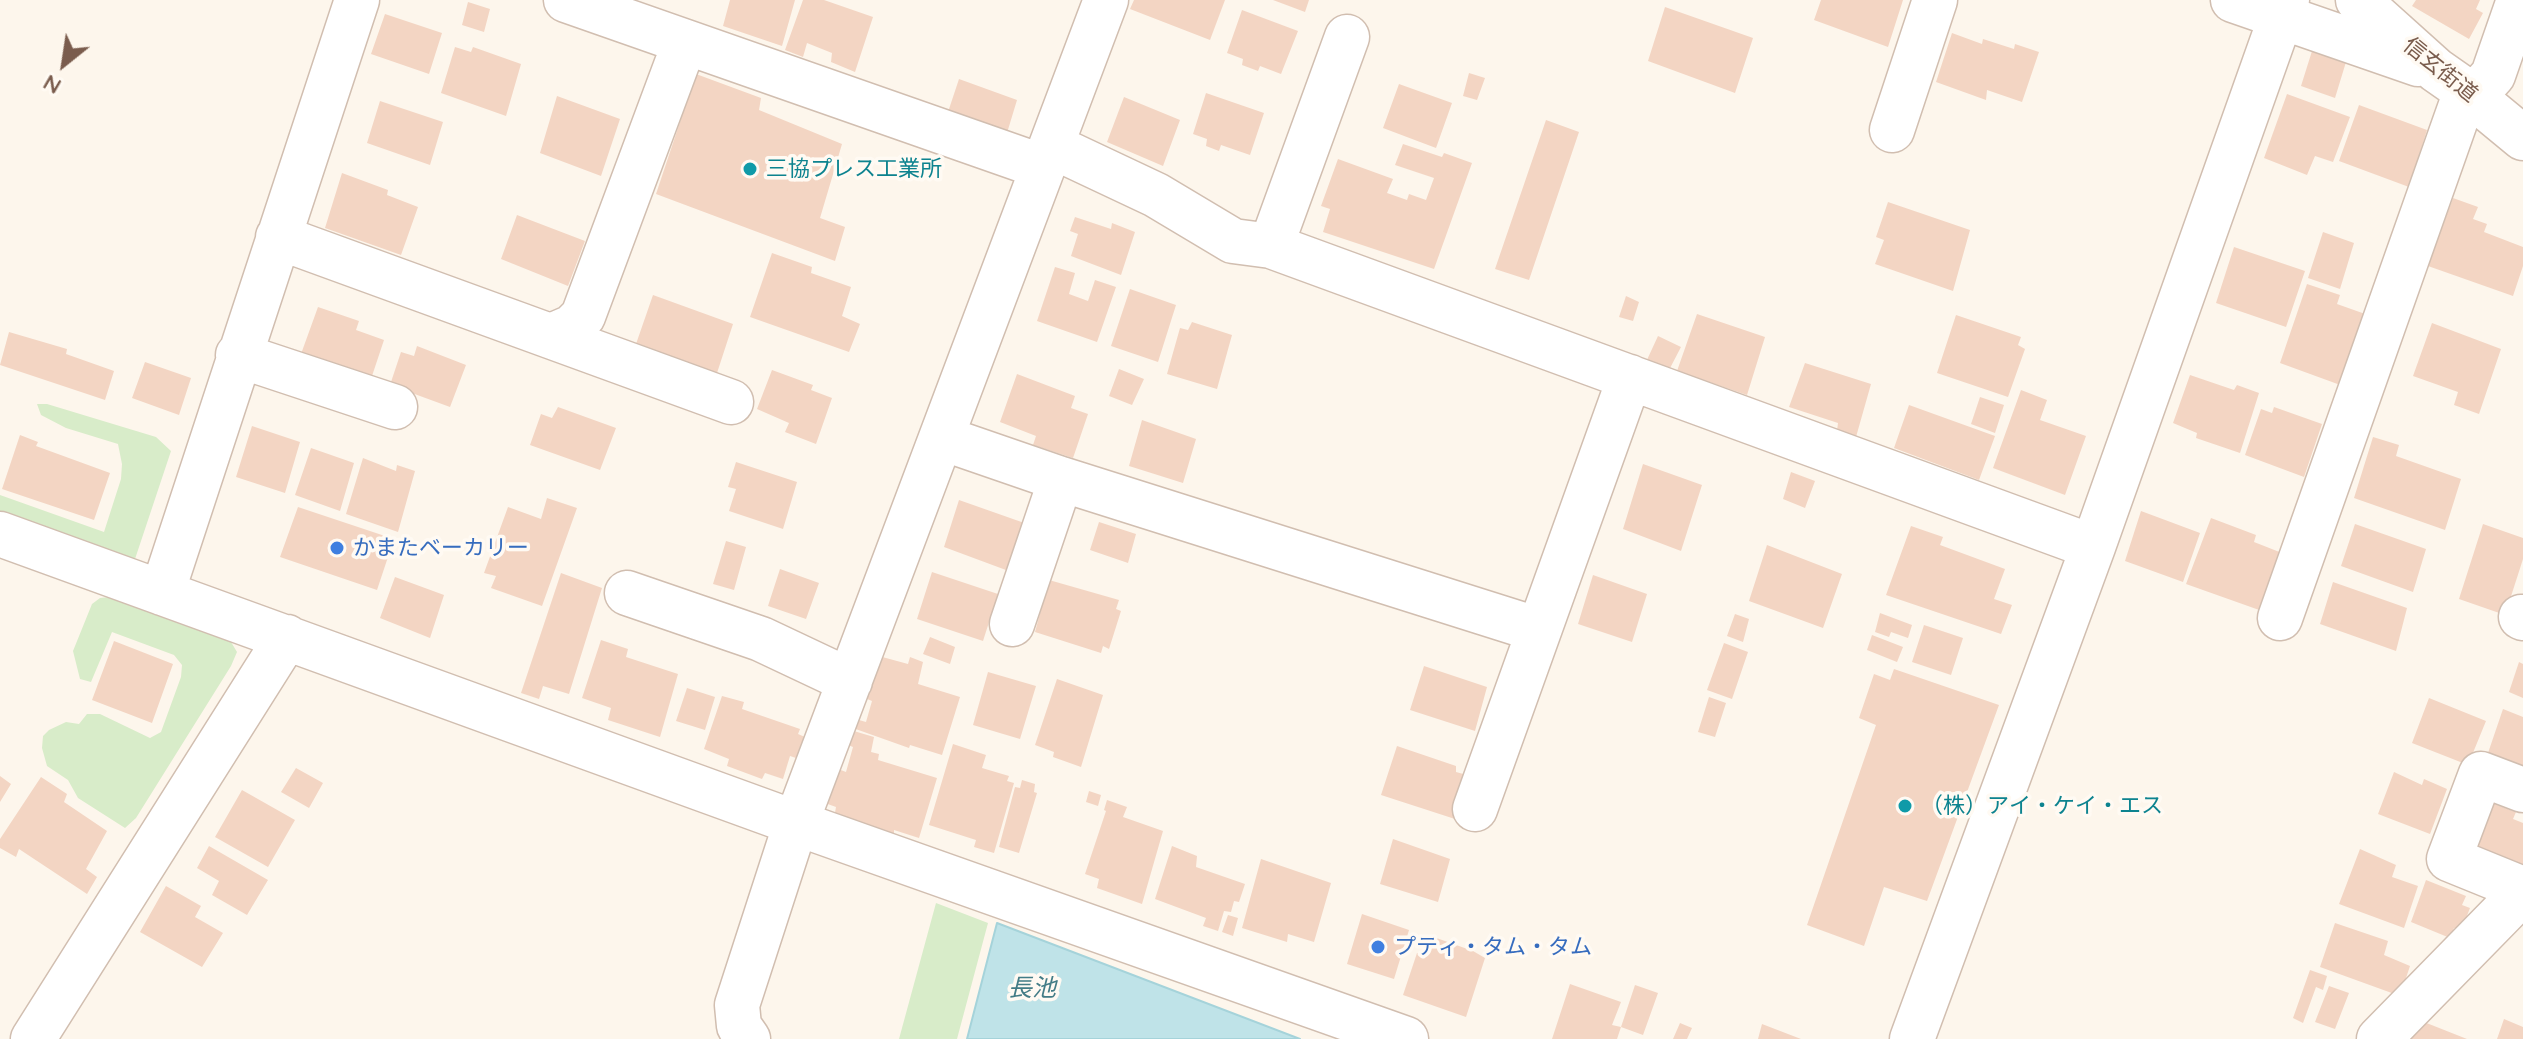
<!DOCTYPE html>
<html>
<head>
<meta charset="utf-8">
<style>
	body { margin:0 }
	#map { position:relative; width:2523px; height:1039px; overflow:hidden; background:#fdf6ec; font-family:Quicksand,sans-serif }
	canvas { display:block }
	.north { position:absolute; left:24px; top:24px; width:80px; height:80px; -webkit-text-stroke:6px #fffaf3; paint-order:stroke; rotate:210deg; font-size:22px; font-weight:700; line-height:32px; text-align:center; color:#7a5c4d }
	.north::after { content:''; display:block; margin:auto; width:28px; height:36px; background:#7a5c4d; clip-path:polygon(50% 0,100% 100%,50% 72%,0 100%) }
</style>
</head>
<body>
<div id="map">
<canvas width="2523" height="1039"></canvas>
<div class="north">N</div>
</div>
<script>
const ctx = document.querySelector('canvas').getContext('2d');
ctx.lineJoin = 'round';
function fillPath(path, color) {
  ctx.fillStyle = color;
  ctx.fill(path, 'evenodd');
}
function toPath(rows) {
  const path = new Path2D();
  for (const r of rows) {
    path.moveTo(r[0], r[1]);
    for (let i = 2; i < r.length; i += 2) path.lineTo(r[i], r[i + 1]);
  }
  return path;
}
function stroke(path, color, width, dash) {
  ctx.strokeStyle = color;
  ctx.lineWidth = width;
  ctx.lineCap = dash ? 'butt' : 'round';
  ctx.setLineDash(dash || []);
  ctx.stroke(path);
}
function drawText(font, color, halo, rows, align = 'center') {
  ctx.font = font + ' Quicksand,"Noto Sans JP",sans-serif';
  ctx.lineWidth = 7;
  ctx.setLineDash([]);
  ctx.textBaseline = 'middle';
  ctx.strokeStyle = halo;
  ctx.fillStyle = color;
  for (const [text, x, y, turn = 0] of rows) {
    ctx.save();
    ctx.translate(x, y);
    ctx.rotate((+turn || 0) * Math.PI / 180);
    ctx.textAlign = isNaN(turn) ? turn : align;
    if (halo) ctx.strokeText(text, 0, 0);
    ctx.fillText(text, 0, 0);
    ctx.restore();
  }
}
fillPath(toPath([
	[37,404,47,404,156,437,171,451,134,562,0,516,0,495,104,532,121,479,122,464,118,444,66,428,41,415],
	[109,597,220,634,231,642,237,652,231,666,136,818,125,828,78,798,68,780,47,766,42,748,43,736,49,730,66,722,79,724,87,714,100,714,150,738,161,732,181,677,182,665,174,655,112,632,91,682,80,679,73,651,92,604,100,598],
	[936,903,988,923,957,1039,899,1039]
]), '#d8ecc9');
const water = toPath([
	[997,923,1300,1039,967,1039,997,923]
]);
fillPath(water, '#bfe3e8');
stroke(water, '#a5d3da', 2);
fillPath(toPath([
	[730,0,795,0,782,46,723,26],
	[803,0,824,0,873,17,855,72,831,62,832,53,807,43,803,57,785,50],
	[1134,0,1225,0,1210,40,1130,9],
	[1273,0,1309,0,1305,12],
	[1821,0,1903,0,1888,47,1814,20],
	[2416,0,2480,0,2476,9,2483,13,2469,39,2412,6],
	[468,2,490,9,484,32,462,25],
	[1665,7,1753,38,1735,93,1648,61],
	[1242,10,1298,31,1281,74,1260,66,1258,71,1242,65,1243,59,1227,53],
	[385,14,442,33,429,74,371,54],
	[1952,33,1982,44,1983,39,2014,49,2015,44,2039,52,2022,102,1987,90,1986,100,1936,82],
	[455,47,471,52,473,47,521,64,506,116,441,93],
	[2312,51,2346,62,2335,98,2301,86],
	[1469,73,1485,78,1477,100,1463,96],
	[696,74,761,98,759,110,842,144,820,218,845,227,835,261,656,194],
	[959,79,1017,100,1007,133,948,112],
	[1399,84,1452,103,1436,148,1383,128],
	[1206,93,1264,113,1250,155,1221,145,1219,151,1206,146,1207,139,1193,134],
	[2287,94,2350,117,2333,162,2315,156,2307,175,2264,158],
	[557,96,620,119,601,176,540,153],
	[1124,97,1180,120,1163,166,1107,142],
	[380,101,443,122,430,165,367,143],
	[2359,105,2427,130,2409,187,2339,161],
	[1546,120,1579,132,1529,280,1495,269],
	[1403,144,1442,157,1444,153,1472,163,1434,269,1323,232,1330,209,1321,206,1338,159,1393,179,1387,193,1407,200,1409,194,1426,200,1434,178,1395,165],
	[342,173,388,190,387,195,418,207,401,255,325,228],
	[2453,198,2478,207,2473,219,2487,224,2484,232,2523,247,2523,266,2513,296,2428,266],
	[1888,202,1970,230,1953,291,1875,264,1884,240,1876,237],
	[517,215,585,241,568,286,501,259],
	[1075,217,1111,229,1112,223,1135,232,1121,275,1071,256,1078,234,1070,231],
	[2323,232,2354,243,2340,289,2308,278],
	[2234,247,2305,271,2286,327,2216,303],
	[772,253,812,267,811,273,851,287,842,316,860,324,849,352,750,317],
	[1055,267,1075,273,1069,294,1088,301,1095,280,1116,287,1097,342,1037,321],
	[2307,284,2340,295,2337,304,2368,315,2343,386,2280,363],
	[1130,289,1176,305,1158,362,1111,346],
	[653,295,733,324,717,373,636,344],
	[1626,296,1639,302,1633,321,1619,317],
	[318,307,359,321,356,330,384,340,371,379,301,354],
	[1697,314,1765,337,1747,395,1677,371],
	[1956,315,2021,337,2018,345,2025,349,2008,397,1937,373],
	[1192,322,1232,335,1217,389,1167,374,1180,328,1188,330],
	[2432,323,2501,349,2479,414,2454,405,2458,392,2413,376],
	[9,332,67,349,66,354,114,371,105,400,0,365],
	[1658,336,1681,347,1668,372,1646,362],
	[417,346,466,365,450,407,390,385,401,352,414,356],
	[145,362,191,378,179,415,132,398],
	[1805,363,1871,384,1856,437,1837,431,1838,423,1789,407],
	[1119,369,1144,379,1132,405,1109,396],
	[772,370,813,385,811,390,832,398,816,444,785,432,789,423,757,409],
	[1017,374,1075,396,1071,408,1088,414,1073,458,1033,445,1036,436,1000,422],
	[2190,375,2234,390,2237,385,2259,393,2240,453,2196,438,2197,433,2173,423],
	[2021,390,2047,400,2040,420,2086,436,2065,495,1993,468],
	[1980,397,2004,405,1995,433,1971,424],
	[1909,405,1995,436,1979,480,1894,448],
	[558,407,616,428,600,470,530,445,541,414,552,418],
	[2274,407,2322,424,2304,477,2245,455,2261,409,2272,413],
	[1142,420,1196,439,1183,483,1129,466],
	[252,426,300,442,285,493,236,477],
	[20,435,38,442,36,446,110,473,94,520,2,489],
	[2373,437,2399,445,2396,456,2461,479,2445,530,2354,498],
	[311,448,354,463,340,511,295,495],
	[363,458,396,471,397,465,415,471,398,532,346,514],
	[736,462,797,482,783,529,729,511,736,489,728,487],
	[1643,464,1702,485,1681,551,1623,529],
	[1791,472,1815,481,1805,508,1783,499],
	[547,498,577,508,542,606,491,588,496,576,484,573,508,507,541,519],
	[959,500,1030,525,1014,573,944,547],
	[298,507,394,539,377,590,280,557],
	[2141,511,2200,533,2183,582,2125,561],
	[2211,518,2256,535,2254,542,2282,553,2262,611,2186,584],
	[1099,522,1136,534,1128,563,1090,550],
	[2355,524,2426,549,2413,592,2341,566],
	[2483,524,2523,538,2523,559,2505,615,2459,599],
	[1911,526,1943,537,1940,545,2005,569,1994,599,2012,605,2001,634,1886,595],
	[726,541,746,547,734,590,713,584],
	[1767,545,1842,574,1823,628,1749,601],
	[780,569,819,583,806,619,768,606],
	[932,572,998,594,983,641,917,619],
	[561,573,602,588,569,694,543,686,539,699,521,693],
	[1593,575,1647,594,1632,642,1578,624],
	[395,577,444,595,430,638,380,618],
	[1049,580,1119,600,1116,609,1121,611,1109,649,1103,646,1101,653,1035,632],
	[2333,582,2407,608,2396,651,2320,624],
	[1880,613,1912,625,1908,638,1891,632,1889,637,1875,632],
	[1735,614,1749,619,1743,642,1727,636],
	[1924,625,1963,638,1951,675,1912,662],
	[1872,635,1903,647,1897,662,1867,650],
	[930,637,955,647,950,664,923,654],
	[601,640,628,649,626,657,678,674,660,737,608,720,611,708,582,698],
	[114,641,173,664,152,723,92,700],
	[1724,643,1748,652,1732,699,1707,690],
	[875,655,908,664,910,657,923,662,918,684,960,697,942,755,910,745,909,748,850,727,852,718,866,722,872,701,860,696],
	[2519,662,2523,664,2523,698,2509,692],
	[1424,666,1487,687,1475,731,1410,710],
	[1894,669,1999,705,1927,901,1884,887,1864,946,1807,925,1876,725,1859,718,1874,674,1890,680],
	[988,672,1036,686,1020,739,973,725],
	[1057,679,1103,695,1081,767,1053,757,1054,752,1035,745],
	[687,688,715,697,705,730,676,721],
	[722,696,744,702,742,709,800,729,798,734,805,737,799,759,790,756,783,779,765,773,762,779,727,766,729,759,704,749],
	[1709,697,1726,703,1715,737,1698,732],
	[2429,698,2486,721,2468,765,2412,743],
	[2503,709,2523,717,2523,767,2488,753],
	[847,729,874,737,871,752,879,754,878,760,937,778,919,838,894,830,894,834,889,833,888,837,834,818,836,807,822,802,833,767,846,772,853,747,843,743],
	[953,744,986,755,982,768,1009,776,1007,781,1014,783,994,853,974,847,976,840,929,825],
	[1397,746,1456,766,1456,772,1467,775,1455,819,1381,795],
	[296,768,323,783,309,808,281,792],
	[2394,772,2422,785,2424,779,2447,789,2430,834,2378,814],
	[0,776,11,784,0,802],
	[41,777,67,794,64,802,107,831,86,869,97,877,87,894,19,849,16,857,0,848,0,839],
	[1022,780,1035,784,1034,792,1037,793,1019,853,999,847,1015,787,1020,788],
	[242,790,295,820,268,867,215,837],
	[1089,791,1101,795,1098,806,1086,802],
	[1107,800,1127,807,1123,817,1163,831,1142,904,1097,888,1099,879,1085,874,1106,811,1104,810],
	[2489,802,2516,812,2513,819,2523,823,2523,874,2469,850],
	[1393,839,1450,859,1438,902,1380,884],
	[209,846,268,880,247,915,212,895,219,881,197,868],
	[1172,846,1197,856,1196,867,1245,884,1239,902,1234,901,1231,912,1224,911,1218,931,1203,926,1206,918,1155,899],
	[2360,849,2396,865,2392,877,2418,886,2404,928,2339,904],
	[1261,859,1331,883,1314,942,1288,934,1287,942,1242,928],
	[2426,880,2466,896,2462,905,2470,908,2461,931,2454,928,2450,938,2411,922],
	[166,886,201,906,195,917,223,933,202,967,140,932],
	[1362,914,1409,930,1394,979,1347,964],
	[1228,915,1238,918,1233,936,1222,932],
	[2335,923,2388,941,2384,955,2410,966,2400,996,2320,967],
	[1428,935,1473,951,1485,958,1466,1017,1403,995,1417,953,1423,955],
	[2310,970,2327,976,2323,990,2316,987,2303,1023,2293,1018],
	[1570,984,1621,1002,1612,1025,1621,1027,1617,1039,1552,1039],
	[1635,985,1658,993,1643,1035,1621,1027],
	[2329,986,2349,993,2335,1029,2315,1022],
	[2504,1019,2523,1027,2523,1039,2497,1039],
	[2424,1022,2467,1039,2409,1039],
	[1680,1023,1692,1028,1687,1039,1673,1039],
	[1762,1024,1801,1039,1758,1039]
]), '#f3d5c3');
const minor = toPath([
	[566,0,1043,167],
	[2233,0,2418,64],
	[2358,0,2436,70,2466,91,2523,138],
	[1892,130,1935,0],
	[1052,146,1156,195,1233,241,1271,246,2093,547],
	[278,237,731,402],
	[1271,246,1347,37],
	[551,336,572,327,583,316,685,42],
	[238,355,395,407],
	[942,438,1061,479,1539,630],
	[0,534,796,823,1406,1039],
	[162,593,357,0],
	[627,593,761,639,850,681],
	[2521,617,2523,618],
	[2280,618,2466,91,2483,86,2493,75,2519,0],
	[1012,624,1061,479],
	[2523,790,2481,774,2449,859,2523,889],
	[1475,809,1630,377],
	[33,1039,287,637],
	[748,1039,739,1026,737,1005,796,823,1106,0],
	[1912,1039,2093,547,2287,0],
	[2379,1039,2523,892]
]);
stroke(minor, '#d1beb0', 47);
stroke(minor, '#fff', 44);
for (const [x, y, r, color] of [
	[750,169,8,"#0f9aa8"],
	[337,548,8,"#3f7fe0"],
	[1905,806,8,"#0f9aa8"],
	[1378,947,8,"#3f7fe0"]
]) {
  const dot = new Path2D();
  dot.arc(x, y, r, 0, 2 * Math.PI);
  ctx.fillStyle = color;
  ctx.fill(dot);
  stroke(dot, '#fffaf3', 3);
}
drawText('22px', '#7a5c4d', '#fffaf3', [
	["信玄街道",2440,70,39]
]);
drawText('22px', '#0d838f', '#fffaf3', [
	["三協プレス工業所",766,169],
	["（株）アイ・ケイ・エス",1921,806]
], 'left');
drawText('22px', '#366cbe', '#fffaf3', [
	["かまたベーカリー",353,548],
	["プティ・タム・タム",1394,947]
], 'left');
drawText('italic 24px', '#437c86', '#fffaf3', [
	["長池",1032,989]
]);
</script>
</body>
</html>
